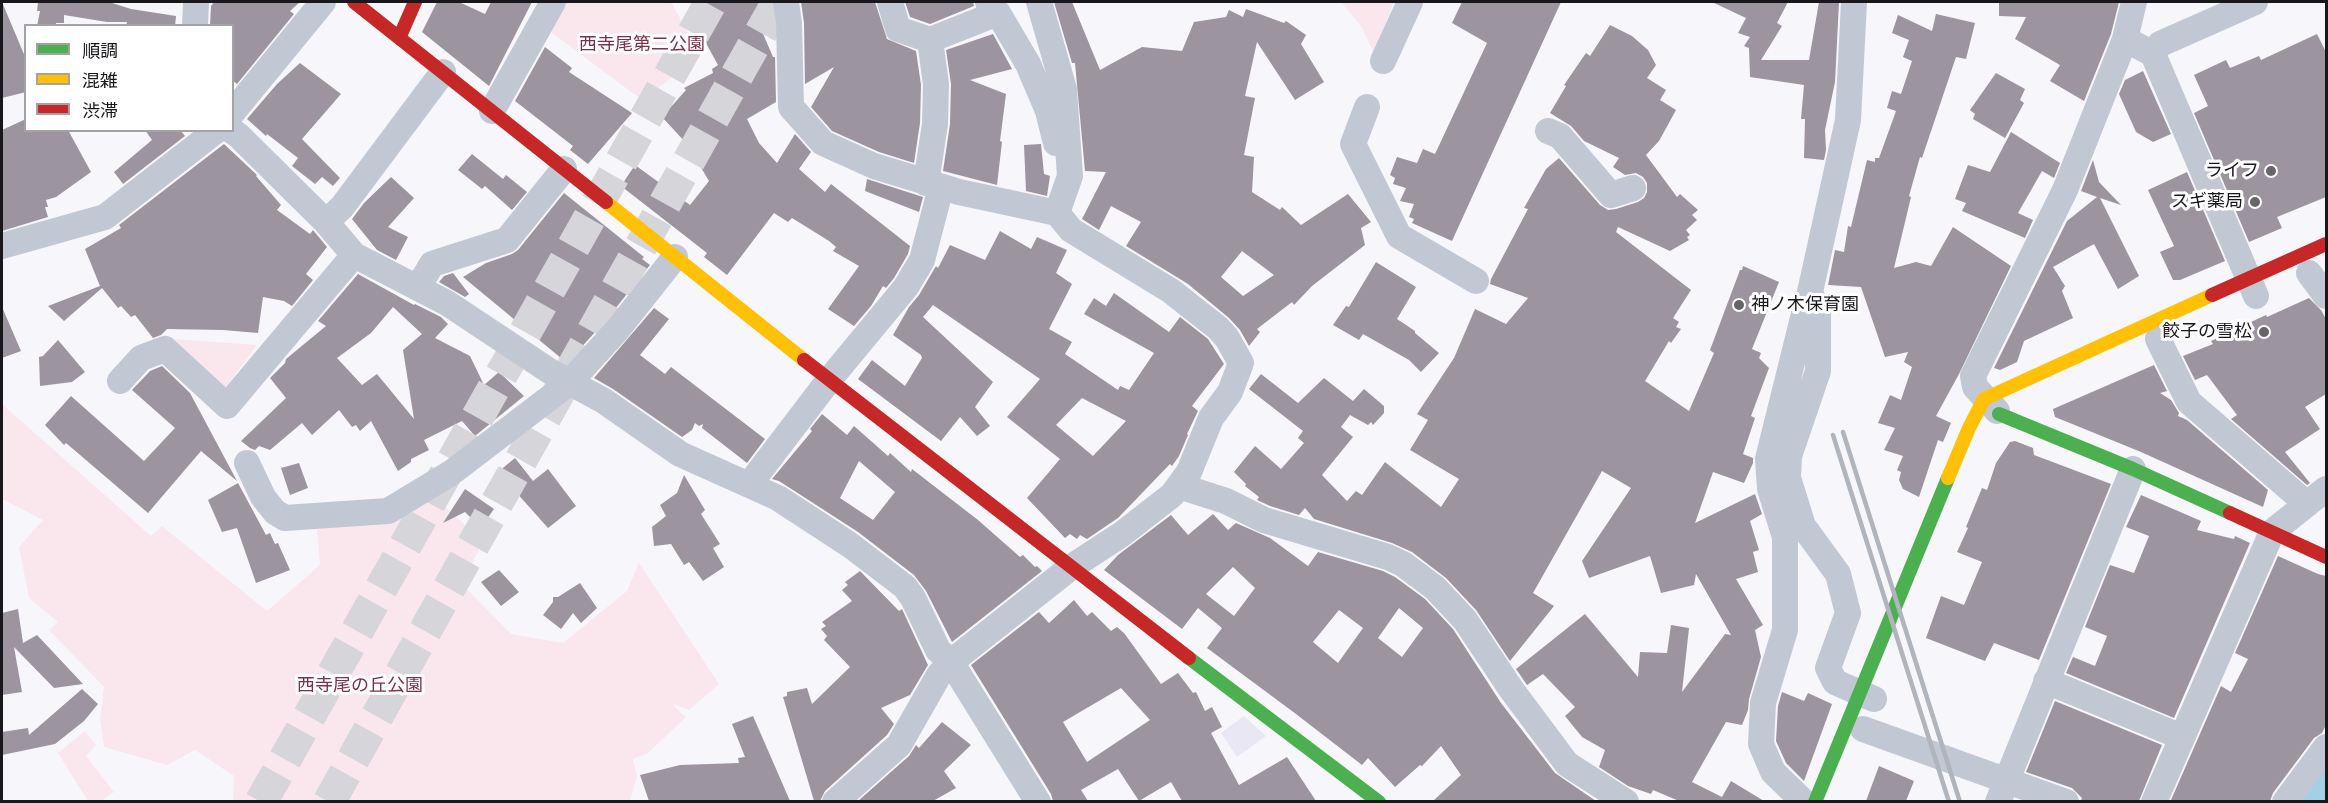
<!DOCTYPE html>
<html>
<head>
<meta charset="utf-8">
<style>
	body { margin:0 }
	#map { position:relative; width:2328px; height:803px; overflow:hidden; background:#f7f6fb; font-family:"Space Grotesk","Noto Sans JP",sans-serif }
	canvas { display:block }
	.frame { position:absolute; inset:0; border:3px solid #18171c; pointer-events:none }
	.legend { position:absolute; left:24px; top:24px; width:210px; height:108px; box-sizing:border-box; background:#fff; border:2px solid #a3a2a4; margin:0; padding:8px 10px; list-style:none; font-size:18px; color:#18171c }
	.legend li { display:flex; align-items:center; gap:12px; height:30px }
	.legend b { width:30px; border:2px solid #a3a2a4 }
</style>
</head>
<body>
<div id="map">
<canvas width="2328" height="803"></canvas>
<div class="frame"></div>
<ul class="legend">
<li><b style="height:8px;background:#4caf50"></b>順調</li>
<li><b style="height:8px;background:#ffc107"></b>混雑</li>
<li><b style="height:8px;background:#c62828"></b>渋滞</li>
</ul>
</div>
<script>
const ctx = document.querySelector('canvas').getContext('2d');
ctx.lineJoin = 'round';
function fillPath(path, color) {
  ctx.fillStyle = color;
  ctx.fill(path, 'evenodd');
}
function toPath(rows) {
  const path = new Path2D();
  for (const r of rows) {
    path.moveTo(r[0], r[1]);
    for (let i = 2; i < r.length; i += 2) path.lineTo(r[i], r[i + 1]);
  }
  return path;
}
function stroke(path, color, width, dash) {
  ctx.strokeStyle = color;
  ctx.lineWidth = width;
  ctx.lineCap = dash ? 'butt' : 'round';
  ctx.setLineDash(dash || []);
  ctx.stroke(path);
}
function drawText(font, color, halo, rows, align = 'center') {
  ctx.font = font + ' "Space Grotesk","Noto Sans JP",sans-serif';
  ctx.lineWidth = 6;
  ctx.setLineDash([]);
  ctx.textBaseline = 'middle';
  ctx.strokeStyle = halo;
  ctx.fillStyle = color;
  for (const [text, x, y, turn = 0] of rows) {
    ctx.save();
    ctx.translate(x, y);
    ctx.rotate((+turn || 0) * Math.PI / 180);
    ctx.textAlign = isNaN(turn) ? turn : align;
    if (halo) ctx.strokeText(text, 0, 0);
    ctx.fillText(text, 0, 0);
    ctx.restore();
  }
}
fillPath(toPath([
	[1244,716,1266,736,1237,757,1221,733]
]), '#eae7f4');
fillPath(toPath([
	[561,2,671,2,701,56,642,100,544,27],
	[1341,2,1394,2,1374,53,1361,26],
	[175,339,257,345,223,391,171,346],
	[2,404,151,536,162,526,267,611,320,565,317,529,391,519,431,494,477,536,490,527,462,584,511,634,563,643,627,591,639,563,719,684,689,710,671,703,686,717,648,753,633,759,637,776,630,801,233,801,234,776,195,750,167,765,104,747,100,719,104,687,49,630,58,622,29,598,19,547,43,520,2,499],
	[85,731,96,745,86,756,114,792,101,801,88,801,58,753]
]), '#fae7ee');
stroke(toPath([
	[2313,802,2326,784]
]), '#a4d0e5', 38);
fillPath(toPath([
	[2,2,26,59,26,92,2,98],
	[38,2,109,2,131,9,176,16,175,26,126,26,127,22,107,22,64,15,64,23,56,23,56,26,37,26,40,11,37,11],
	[214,2,300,2,290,11,294,14,237,84,232,80,232,26,210,26,211,6],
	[437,2,459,2,485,14,491,2,532,2,489,86,422,32],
	[691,2,771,2,774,22,761,29,773,57,775,57,776,102,747,119,759,143,777,163,795,134,811,152,799,169,825,192,831,184,910,246,908,254,894,278,886,288,883,286,871,306,854,326,828,309,859,266,833,251,836,247,829,241,792,218,788,222,774,213,727,275,704,257,707,253,621,186,635,165,690,205,709,181,687,144,662,117,686,90,684,88,713,73,712,69,718,65,697,27,705,23],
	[801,2,875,2,887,39,916,51,921,85,920,123,914,163,879,152,832,131,811,107,834,67,805,84,804,23],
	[905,2,973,2,974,6,930,24,910,17],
	[1054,2,1072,2,1100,70,1142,47,1182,51,1194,22,1226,17,1229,10,1243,17,1246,9,1284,23,1286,21,1306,35,1301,44,1324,82,1295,100,1257,42,1245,96,1255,98,1244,155,1254,157,1252,192,1280,210,1282,207,1301,225,1348,194,1371,222,1361,228,1365,245,1312,286,1294,305,1292,302,1257,329,1260,332,1249,346,1240,330,1229,318,1188,284,1126,246,1141,222,1111,206,1099,230,1082,219,1106,172,1085,171,1075,63,1072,63],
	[1242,251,1274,275,1243,296,1221,277],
	[1462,2,1561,2,1452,241,1412,223,1414,219,1409,217,1414,204,1400,201,1406,188,1393,184,1395,178,1390,175,1397,157,1417,163,1423,149,1435,154,1487,43,1452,23],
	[1712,2,1788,2,1777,23,1782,26,1761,60,1809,60,1819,2,1839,2,1835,82,1825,130,1826,150,1824,160,1804,158,1805,119,1801,119,1804,85,1750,77,1749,48,1744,46,1750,37,1738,33,1746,18],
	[1999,2,2119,2,2111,34,2084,101,2050,81,2060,65,2015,39,2026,17,1999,16],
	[1936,14,1975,23,1966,59,1956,57,1922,158,1920,157,1909,196,1911,197,1894,268,1916,262,1931,266,1953,227,2011,266,1959,374,1936,416,1951,423,1943,442,1938,440,1919,497,1903,489,1899,480,1901,472,1897,470,1903,456,1884,450,1895,428,1878,423,1890,395,1901,400,1912,367,1904,362,1908,352,1885,357,1861,287,1828,285,1835,250,1844,252,1848,226,1851,227,1867,160,1875,162,1875,158,1879,158,1896,111,1887,108,1892,91,1901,94,1912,61,1903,57,1909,40,1892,33,1898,15,1932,31],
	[1610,25,1632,36,1648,50,1656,65,1647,78,1666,90,1660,100,1676,110,1659,141,1646,155,1677,197,1680,194,1698,210,1692,215,1697,220,1686,230,1690,235,1687,237,1689,240,1670,251,1618,227,1616,232,1691,290,1673,318,1679,322,1676,327,1681,329,1671,343,1669,341,1645,381,1689,411,1714,353,1710,350,1740,270,1742,270,1743,266,1779,282,1752,349,1761,353,1759,358,1769,368,1751,416,1755,418,1743,454,1753,458,1753,463,1744,483,1713,472,1695,523,1755,494,1762,514,1750,521,1759,550,1753,552,1758,572,1736,579,1763,625,1755,630,1761,657,1749,699,1748,710,1742,725,1726,722,1692,782,1722,797,1731,781,1764,801,1679,801,1653,790,1651,794,1628,786,1599,767,1605,750,1582,737,1565,716,1575,707,1543,674,1527,685,1516,669,1585,614,1638,677,1640,652,1667,653,1671,625,1689,628,1682,692,1725,634,1731,635,1696,574,1694,585,1661,593,1650,556,1589,578,1582,561,1631,488,1602,471,1533,593,1554,606,1510,661,1476,610,1446,578,1412,552,1392,543,1314,519,1305,508,1299,515,1270,506,1257,500,1259,497,1245,486,1246,484,1234,472,1255,446,1281,469,1304,443,1298,438,1303,431,1249,389,1261,374,1298,403,1324,378,1353,401,1364,389,1384,406,1384,413,1373,425,1371,422,1368,425,1350,415,1341,427,1353,437,1322,475,1347,501,1356,491,1362,495,1385,462,1441,507,1459,479,1410,450,1428,420,1417,414,1454,358,1475,309,1506,324,1528,298,1490,284,1491,279,1528,209,1524,208,1546,169,1559,158,1600,205,1608,210,1616,209,1638,202,1644,198,1647,192,1647,183,1643,177,1636,173,1625,175,1613,167,1619,158,1584,141,1571,126,1550,113,1566,86,1564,85,1586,53,1590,56],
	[993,34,1012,69,970,80,1006,94,1000,141,1002,142,997,185,943,171,950,124,951,84,946,50],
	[2317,34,2326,52,2326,197,2277,217,2282,228,2249,242,2194,113,2208,106,2194,75,2226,60,2230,68,2259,56,2261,60],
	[545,47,572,68,569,72,632,113,588,164,570,150,573,146,515,101],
	[300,63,341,94,302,139,340,178,333,186,322,177,315,184,292,166,298,158,267,134,266,136,247,119,277,84],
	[2143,71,2171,134,2153,142,2136,132,2119,94,2125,80],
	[1996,73,2025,89,2020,100,2024,103,2005,138,1973,119,1975,114,1970,110],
	[26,119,26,130,68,130,91,172,56,197,46,200,48,207,45,207,48,217,2,231,2,130],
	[145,130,180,130,185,136,123,184,114,172,152,140],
	[2011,132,2060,163,2054,178,2042,171,2018,213,2033,220,2025,238,1962,211,1966,203,1955,199,1968,165,1990,172],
	[224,144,257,175,256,176,281,205,277,210,310,234,313,230,327,247,306,274,313,280,292,306,284,301,263,297,258,333,223,330,167,329,161,335,153,338,135,315,131,317,121,306,118,308,102,288,64,321,48,306,100,286,85,249,121,228,119,225],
	[1041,144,1044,174,1050,176,1047,196,1026,191,1024,145],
	[472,154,503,179,506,175,527,192,512,210,485,186,482,189,458,170],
	[2093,160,2099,182,2121,205,2100,198,2139,276,2118,289,2094,244,2053,267,2065,286,2062,291,2073,318,2024,341,2017,362,2000,370,1994,368,2067,221,2097,197,2081,191],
	[2187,172,2225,261,2180,280,2173,280,2160,252,2174,246,2148,190],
	[391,177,414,198,388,227,408,237,396,260,377,250,352,219,364,203],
	[867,179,923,197,919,212,865,191],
	[564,193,644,257,642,259,650,265,607,319,567,363,463,277,486,263,512,254,518,250],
	[1000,231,1031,249,1037,237,1067,250,1056,273,1072,284,1049,329,1072,342,1065,354,1118,390,1120,386,1129,390,1154,353,1084,314,1094,298,1106,306,1114,293,1169,332,1180,317,1208,339,1224,364,1192,406,1198,411,1187,434,1188,435,1179,456,1172,466,1170,464,1118,518,1087,539,1080,535,1077,539,1070,534,1065,538,1027,498,1060,459,1007,417,1040,379,933,305,923,317,993,382,975,407,990,426,977,436,960,417,941,441,858,379,872,360,905,386,922,358,921,355,893,335,909,307,919,295,936,266,938,268,950,245,985,260],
	[1082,398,1126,421,1093,456,1056,425],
	[1376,262,1416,287,1397,319,1415,331,1415,333,1439,353,1421,372,1409,360,1363,334,1359,340,1333,325,1346,306,1349,307],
	[453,273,469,294,465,297,439,282,444,276],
	[358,274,414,305,415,304,441,317,448,324,435,338,470,356,484,385,499,372,524,396,475,436,462,421,424,440,429,450,411,459,411,462,398,471,371,421,360,431,356,425,352,427,339,410,312,435,302,423,270,450,259,446,255,450,250,448,241,441,286,398,270,378,285,363,286,359,326,326,318,321],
	[393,307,422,334,403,350,414,419,377,374,362,385,337,358,371,333],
	[2309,298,2321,310,2326,319,2326,394,2305,407,2320,429,2285,452,2310,483,2307,485,2231,419,2237,415,2207,375,2195,380,2183,356,2213,344,2211,341,2251,322,2266,315,2267,317],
	[2,307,21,351,2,358],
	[654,308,669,319,640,355,665,374,671,367,765,439,747,463,702,428,703,424,699,426,695,423,692,430,682,437,613,389,594,378],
	[58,340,85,372,72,382,40,386,39,357,43,356],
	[2154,365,2167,391,2160,393,2171,400,2179,413,2178,416,2187,420,2268,490,2263,507,2141,452,2055,417,2053,409],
	[162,366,190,393,237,481,201,451,148,513,66,443,64,445,45,425,71,396,144,461,175,428,132,390,150,371],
	[822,414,847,435,854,426,888,456,890,453,911,472,912,469,978,520,1020,557,1023,555,1035,567,1037,566,1042,571,952,642,926,591,914,575,858,532,779,481,772,479,812,431,810,429],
	[859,461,895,492,873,520,840,498],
	[2015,441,2033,448,2034,455,2111,484,2039,660,1994,643,1985,661,1926,638,1941,596,1964,605,1982,562,1957,552,1968,528,1966,527,1982,488,1987,490,1996,463,2010,442],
	[515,458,533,481,548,469,576,506,548,528,498,472],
	[299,463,308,488,290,495,281,468],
	[684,475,705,510,701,514,720,544,713,548,724,567,703,581,689,562,684,565,671,544,654,546,652,527,666,516,660,505,677,493],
	[238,483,266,535,270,533,275,544,278,543,290,570,256,583,237,528,222,532,208,500],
	[465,489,494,509,484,523,473,515,470,517,465,512,443,523],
	[2141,495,2201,521,2197,530,2234,539,2235,536,2250,543,2174,718,2066,673,2073,657,2095,666,2107,636,2085,627,2110,565,2134,573,2149,536,2126,527],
	[1213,514,1228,530,1236,523,1270,538,1308,566,1318,552,1383,571,1395,577,1425,599,1453,629,1501,703,1555,773,1596,801,1433,801,1461,775,1441,746,1422,766,1420,765,1395,787,1368,758,1362,765,1296,714,1207,648,1222,628,1198,608,1182,629,1104,570,1118,555,1171,515,1188,535],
	[1233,567,1255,588,1234,616,1206,594],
	[1399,608,1423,628,1402,657,1378,638],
	[1339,610,1363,628,1338,663,1313,642],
	[2278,556,2318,574,2326,576,2326,725,2322,733,2314,738,2273,793,2270,801,2171,800,2221,686,2231,692,2248,659,2235,653],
	[499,570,519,592,501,606,481,582],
	[860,571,899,611,902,609,928,665,910,695,881,708,894,724,887,735,825,791,820,801,814,801,783,697,787,696,787,692,807,688,812,704,850,667,824,640,827,636,821,629,826,626,822,622,852,601,842,590,848,585,845,582],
	[580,583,597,608,581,623,573,613,561,629,543,615,553,602,553,597,558,597],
	[1074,600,1087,616,1092,612,1111,631,1117,627,1124,633,1161,684,1178,673,1193,693,1196,692,1205,711,1212,707,1222,727,1211,733,1239,785,1287,757,1316,801,1182,801,1171,782,1139,801,1118,769,1081,790,1088,801,1053,801,1051,794,971,665,1039,612,1049,623],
	[1121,688,1150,720,1087,762,1063,722],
	[18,609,23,643,37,635,83,684,54,688,14,647,22,692,2,695,2,613],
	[82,689,98,704,84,721,55,744,2,755,2,732,28,728,29,735],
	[1782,692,1804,701,1808,693,1832,704,1804,781,1786,763,1776,741,1778,706],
	[2055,701,2162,745,2139,801,2081,801,2082,798,2072,788,2026,772],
	[753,716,790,801,649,801,640,775,680,765,739,763,738,758,745,757,732,724],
	[942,722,971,745,944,771,956,788,933,801,858,801,909,756,916,745,919,748],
	[1879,766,1914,781,1906,801,1866,801]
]), '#9c949e');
stroke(toPath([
	[261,802,711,2],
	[329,802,778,2]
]), '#d6d5da', 33, [33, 16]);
stroke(toPath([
	[786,2,789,23,791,107,823,143,874,166,959,192,1057,213,1071,230,1171,291,1218,328,1227,338,1241,363,1230,392,1211,418,1189,472,1172,495,1122,534,1070,568,951,662,939,675,899,745,835,802],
	[890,2,898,29,930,40],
	[1039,2,1064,89,1070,176,1057,213],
	[1854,2,1848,120,1810,292,1818,313,1818,371,1789,456,1788,478,1803,526,1838,574,1848,613,1828,668,1835,682,1874,699],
	[998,13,1028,64,1048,111,1056,143],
	[195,26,196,2],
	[2125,39,2153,54,2256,296],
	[2153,54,2160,44,2255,2],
	[1383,61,1410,2],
	[1367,107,1353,144,1399,236,1476,281],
	[492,111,553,2],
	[232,113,323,2],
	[231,130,239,136,326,222,354,255,447,303,551,372,604,401,680,454,778,498,850,545,905,587,913,598,938,650,951,662,1038,802],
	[1548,131,1560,136,1611,195,1633,188],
	[926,183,935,124,936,84,930,40,998,13,988,2],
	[326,222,342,207,443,72],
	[2,246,105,217,217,130],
	[2309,273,2326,296],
	[418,287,432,264,507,240,564,169],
	[2158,339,2189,402,2307,504],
	[120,381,141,358,165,349,227,406,354,255],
	[1997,411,1975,387,1973,376,2065,190,2125,39,2134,2],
	[247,463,263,497,275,512,285,518,388,511,451,473,569,383,618,329,675,257],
	[749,485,829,380,906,287,922,260,941,187],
	[1179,486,1226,501,1264,520,1388,557,1403,564,1435,588,1465,620,1511,689,1567,764,1626,802],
	[2046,681,2182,737],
	[1863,729,2066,802],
	[1804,802,1773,772,1761,744,1763,703,1785,630,1785,537,1770,489,1768,459,1808,298],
	[1998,802,2133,469],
	[2154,802,2272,532,2326,489],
	[2285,802,2326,747]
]), '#c1c8d4', 26);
stroke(toPath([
	[1999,414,2133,469,2230,513],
	[1189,658,1379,802],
	[1815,802,1948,478]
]), '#4caf50', 14);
stroke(toPath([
	[606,202,804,360],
	[1948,478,1969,428,1984,399,2212,295]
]), '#ffc107', 14);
stroke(toPath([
	[354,2,606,202],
	[400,36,415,2],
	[2212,295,2326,244],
	[804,360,1189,658],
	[2230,513,2326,557]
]), '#c62828', 14);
stroke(toPath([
	[1843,432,1960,802],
	[1833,435,1949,802]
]), '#b0b4bc', 4.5);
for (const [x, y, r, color] of [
	[2271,171,6,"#66656a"],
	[2255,202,6,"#66656a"],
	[1739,305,6,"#66656a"],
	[2264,332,6,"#66656a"]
]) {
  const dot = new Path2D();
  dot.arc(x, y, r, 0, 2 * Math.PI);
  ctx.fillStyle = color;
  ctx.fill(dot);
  stroke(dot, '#fff', 2);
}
drawText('18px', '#7b314a', '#fff', [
	["西寺尾第二公園",642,45],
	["西寺尾の丘公園",360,686]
]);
drawText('18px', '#18171c', '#fff', [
	["ライフ",2259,171],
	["スギ薬局",2243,202],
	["神ノ木保育園",1751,305,"left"],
	["餃子の雪松",2252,332]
], 'right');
</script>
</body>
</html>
